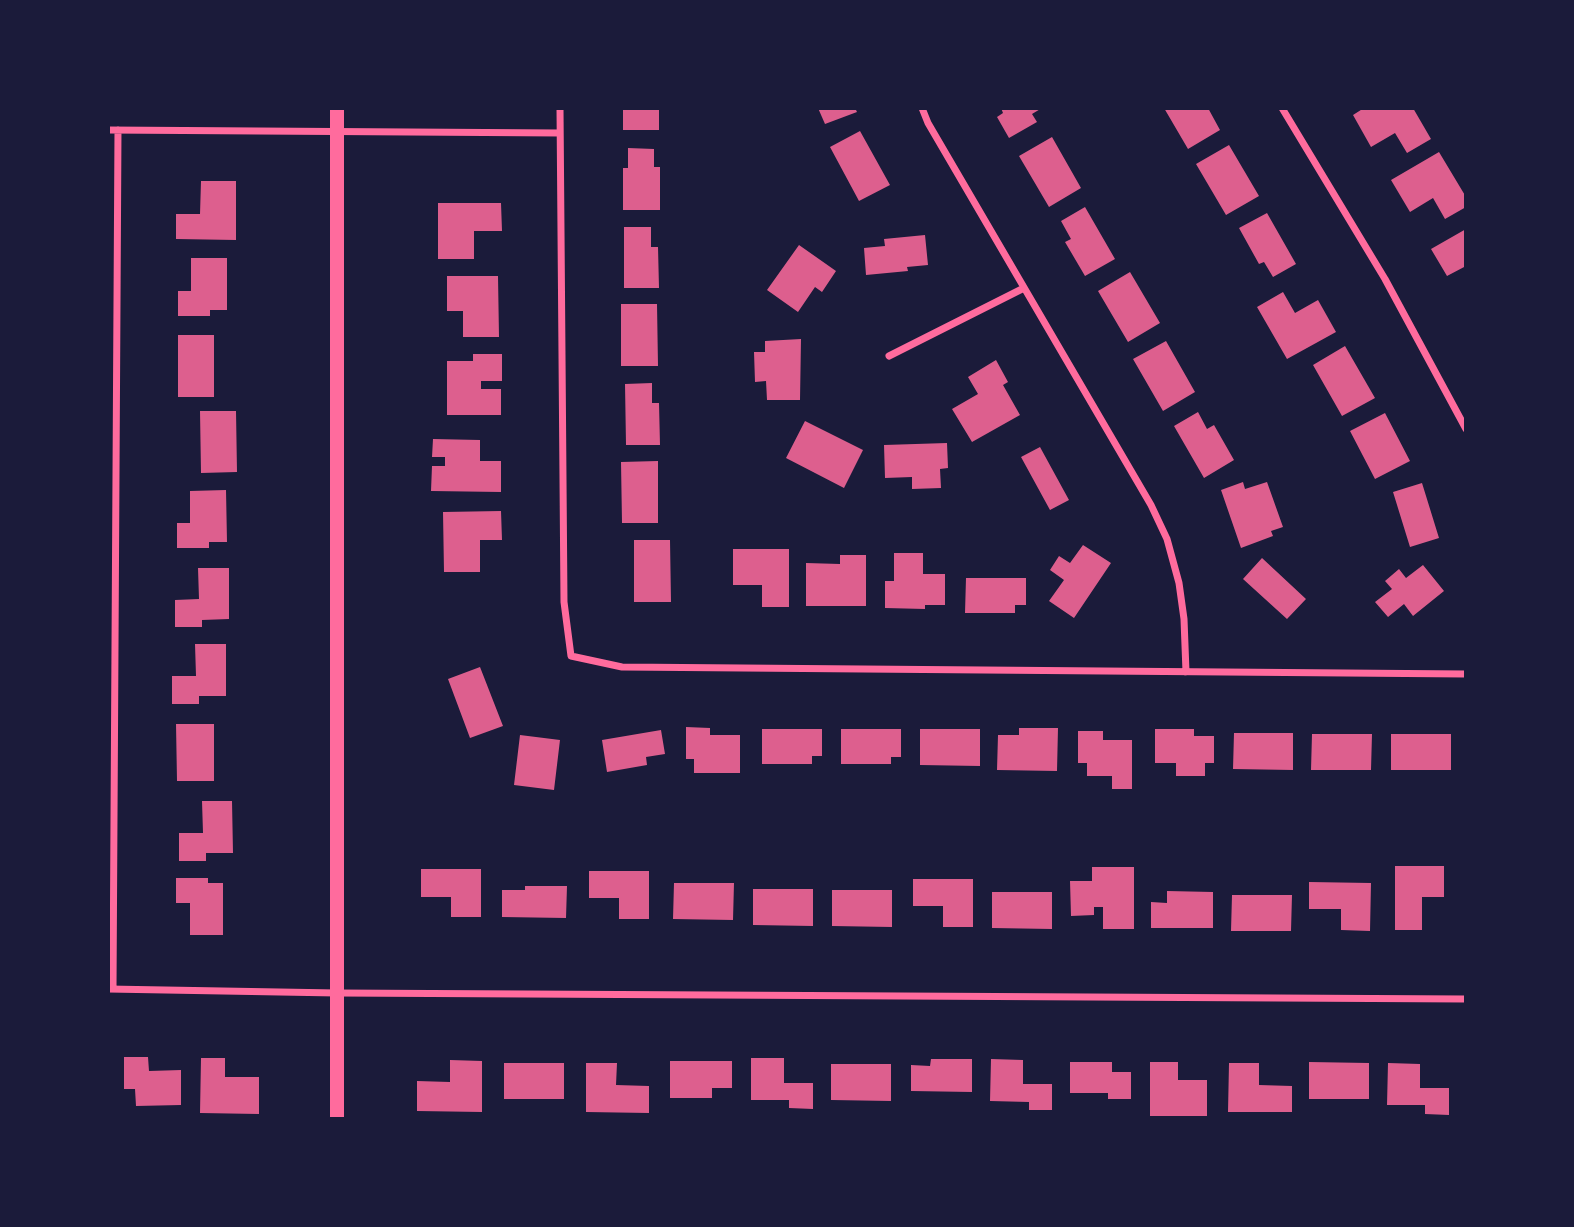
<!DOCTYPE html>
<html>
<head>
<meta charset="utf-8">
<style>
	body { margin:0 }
	#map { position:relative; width:1574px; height:1227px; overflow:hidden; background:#1b1b3a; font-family:Barlow,sans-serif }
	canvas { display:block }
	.frame { position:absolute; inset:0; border:110px solid #1b1b3a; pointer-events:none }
</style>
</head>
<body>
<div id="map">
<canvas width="1574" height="1227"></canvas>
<div class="frame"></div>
</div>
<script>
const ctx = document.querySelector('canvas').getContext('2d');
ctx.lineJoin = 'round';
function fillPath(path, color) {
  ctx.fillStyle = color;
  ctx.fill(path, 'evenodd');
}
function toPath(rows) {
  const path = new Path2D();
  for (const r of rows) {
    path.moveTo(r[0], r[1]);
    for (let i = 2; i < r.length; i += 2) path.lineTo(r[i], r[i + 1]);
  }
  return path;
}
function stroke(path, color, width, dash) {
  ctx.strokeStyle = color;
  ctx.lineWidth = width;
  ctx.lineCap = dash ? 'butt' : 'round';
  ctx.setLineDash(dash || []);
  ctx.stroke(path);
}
fillPath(toPath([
	[623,108,659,108,659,130,623,130],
	[818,108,855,108,857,112,825,124],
	[1001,108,1042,108,1032,114,1037,122,1009,138,997,117,1003,113],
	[1164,108,1208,108,1220,130,1188,149],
	[1364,108,1413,108,1431,139,1407,153,1395,133,1371,147,1353,115],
	[860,131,890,185,859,201,830,147],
	[1052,137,1081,188,1049,207,1019,156],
	[1229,145,1259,196,1226,215,1196,164],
	[628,148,654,149,654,167,660,167,660,210,623,210,623,168,628,168],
	[1439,152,1466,197,1466,207,1445,219,1433,198,1410,212,1391,180],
	[201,181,236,181,236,240,176,239,176,214,200,214],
	[438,203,501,203,502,231,474,231,474,259,438,259],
	[1085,207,1115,259,1085,276,1065,242,1071,239,1061,221],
	[1267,213,1296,264,1273,277,1264,262,1259,264,1239,228],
	[624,227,651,227,651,247,658,247,659,288,624,288],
	[1466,229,1466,266,1447,276,1431,249],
	[925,235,928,265,907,267,908,271,866,275,864,248,885,246,884,239],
	[799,245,836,271,822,292,815,287,798,312,767,290],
	[191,258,227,258,227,310,210,310,210,316,178,316,178,291,191,291],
	[1130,272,1160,323,1128,342,1098,291],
	[447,276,498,276,499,337,463,337,463,311,447,311],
	[1283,292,1295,313,1318,300,1336,332,1287,359,1257,307],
	[621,304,657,304,658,366,621,366],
	[178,335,214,335,214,397,178,397],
	[801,339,800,400,767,400,766,381,755,382,754,352,765,352,765,341],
	[1166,341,1195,392,1163,411,1133,359],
	[1345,346,1375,398,1342,416,1313,365],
	[473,354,502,354,502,381,481,381,481,389,501,389,501,415,447,415,447,361,473,361],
	[996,360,1008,382,1003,385,1020,415,972,442,952,409,978,394,968,377],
	[652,383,652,403,659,403,660,445,626,445,625,384],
	[200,411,236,411,237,472,201,473],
	[1198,412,1207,429,1214,425,1234,460,1204,478,1174,426],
	[1385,413,1410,461,1375,479,1350,431],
	[805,421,863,450,844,488,786,458],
	[433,439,480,440,480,461,501,461,501,492,431,491,432,466,445,466,445,457,432,457],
	[947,443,948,468,940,469,941,488,912,489,912,477,885,478,884,445],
	[1040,447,1069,500,1050,510,1021,457],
	[658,461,658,523,622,523,621,462],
	[1243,482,1245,489,1267,482,1283,527,1271,531,1273,536,1241,548,1221,490],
	[1422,483,1439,538,1410,547,1393,492],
	[226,490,227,542,209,542,209,548,177,548,177,523,190,523,190,491],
	[501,511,502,540,480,540,480,572,444,572,443,512],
	[634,540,670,540,671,602,634,602],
	[1083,545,1111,563,1074,618,1049,601,1064,580,1050,570,1059,556,1070,563],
	[733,549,789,549,789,607,762,607,762,585,733,585],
	[894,553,923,553,923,574,945,574,945,605,925,605,925,609,885,608,885,581,894,581],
	[840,555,866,555,866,606,806,606,806,563,840,564],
	[1262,558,1306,599,1287,619,1243,579],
	[1423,565,1444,591,1413,616,1404,604,1388,617,1375,602,1392,589,1385,581,1399,569,1406,578],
	[198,568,229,568,229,619,202,620,202,627,175,627,175,600,199,599],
	[966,578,1026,578,1026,605,1015,605,1015,613,965,613],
	[195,644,226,644,226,696,199,696,199,704,172,704,172,676,196,676],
	[480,667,503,726,470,738,448,679],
	[176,724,214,724,214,781,177,781],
	[686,727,710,728,710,735,740,735,740,773,694,773,694,759,686,759],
	[1019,728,1058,728,1057,771,997,770,998,735,1019,735],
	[762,729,822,729,822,756,812,756,812,764,762,764],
	[841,729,901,729,901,757,891,757,891,764,841,764],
	[920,729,980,729,980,766,920,765],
	[1155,729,1194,729,1194,736,1214,736,1214,763,1205,763,1205,776,1176,776,1176,763,1155,763],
	[661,730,665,754,646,757,647,765,607,772,602,740],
	[1078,731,1103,731,1103,740,1132,740,1132,789,1112,789,1112,776,1087,776,1087,763,1078,763],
	[1234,733,1293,733,1293,770,1233,769],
	[1312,734,1372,734,1371,770,1311,770],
	[1391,734,1451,734,1451,770,1391,770],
	[520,735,560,740,554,790,514,785],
	[202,801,232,801,233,853,206,853,206,861,179,861,179,833,203,833],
	[1395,866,1444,866,1444,897,1422,897,1422,930,1395,930],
	[1092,867,1134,867,1134,929,1103,929,1103,907,1094,907,1094,915,1071,916,1070,881,1092,881],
	[421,869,481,869,481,917,451,917,451,897,421,897],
	[589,871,649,871,649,919,619,919,619,898,589,898],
	[176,878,208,878,208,883,223,883,223,935,190,935,190,903,176,903],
	[913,879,973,879,973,927,943,927,943,906,913,906],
	[1309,882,1371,883,1370,931,1341,930,1341,909,1309,909],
	[674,883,734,883,733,920,673,919],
	[525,886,567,886,566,918,502,917,502,890,525,890],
	[753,889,813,889,813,926,753,925],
	[832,890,892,890,892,927,832,926],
	[1167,891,1213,892,1213,928,1151,928,1151,902,1167,903],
	[992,892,1052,892,1052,929,992,928],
	[1232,895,1292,895,1291,931,1231,931],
	[124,1057,148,1057,149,1071,181,1070,181,1105,136,1106,135,1089,124,1089],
	[201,1058,225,1058,225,1077,259,1077,259,1114,200,1113],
	[751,1058,784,1058,784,1083,813,1083,813,1109,789,1108,789,1100,751,1100],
	[931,1059,972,1059,972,1092,911,1091,911,1065,930,1066],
	[991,1059,1023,1060,1023,1084,1052,1084,1052,1110,1029,1110,1029,1102,990,1101],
	[450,1060,482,1061,482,1112,417,1111,417,1081,450,1082],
	[670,1061,732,1061,732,1088,712,1088,712,1098,670,1098],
	[1070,1062,1112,1062,1112,1072,1131,1072,1131,1099,1108,1099,1108,1093,1070,1093],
	[1150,1062,1178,1062,1178,1080,1207,1080,1207,1116,1150,1116],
	[1309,1062,1369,1063,1369,1099,1309,1099],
	[504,1063,564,1063,564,1099,504,1099],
	[586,1063,617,1063,616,1085,649,1086,649,1113,586,1112],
	[1229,1063,1259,1063,1259,1085,1292,1086,1292,1112,1228,1112],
	[1388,1063,1420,1064,1420,1088,1449,1088,1449,1115,1425,1114,1425,1105,1387,1105],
	[831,1064,891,1064,891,1101,831,1100]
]), '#dd5f8e');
stroke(toPath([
	[560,108,564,602,571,656,622,667,1466,674],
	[922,108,928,123,1151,505,1167,539,1179,583,1184,619,1186,672],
	[1282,108,1385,279,1466,429],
	[108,130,560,133],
	[889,356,1024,288],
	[108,989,337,993,1466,999],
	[113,989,118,130]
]), '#ff6b9d', 7);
stroke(toPath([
	[337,108,337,1118]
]), '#ff6b9d', 14);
</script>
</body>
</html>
